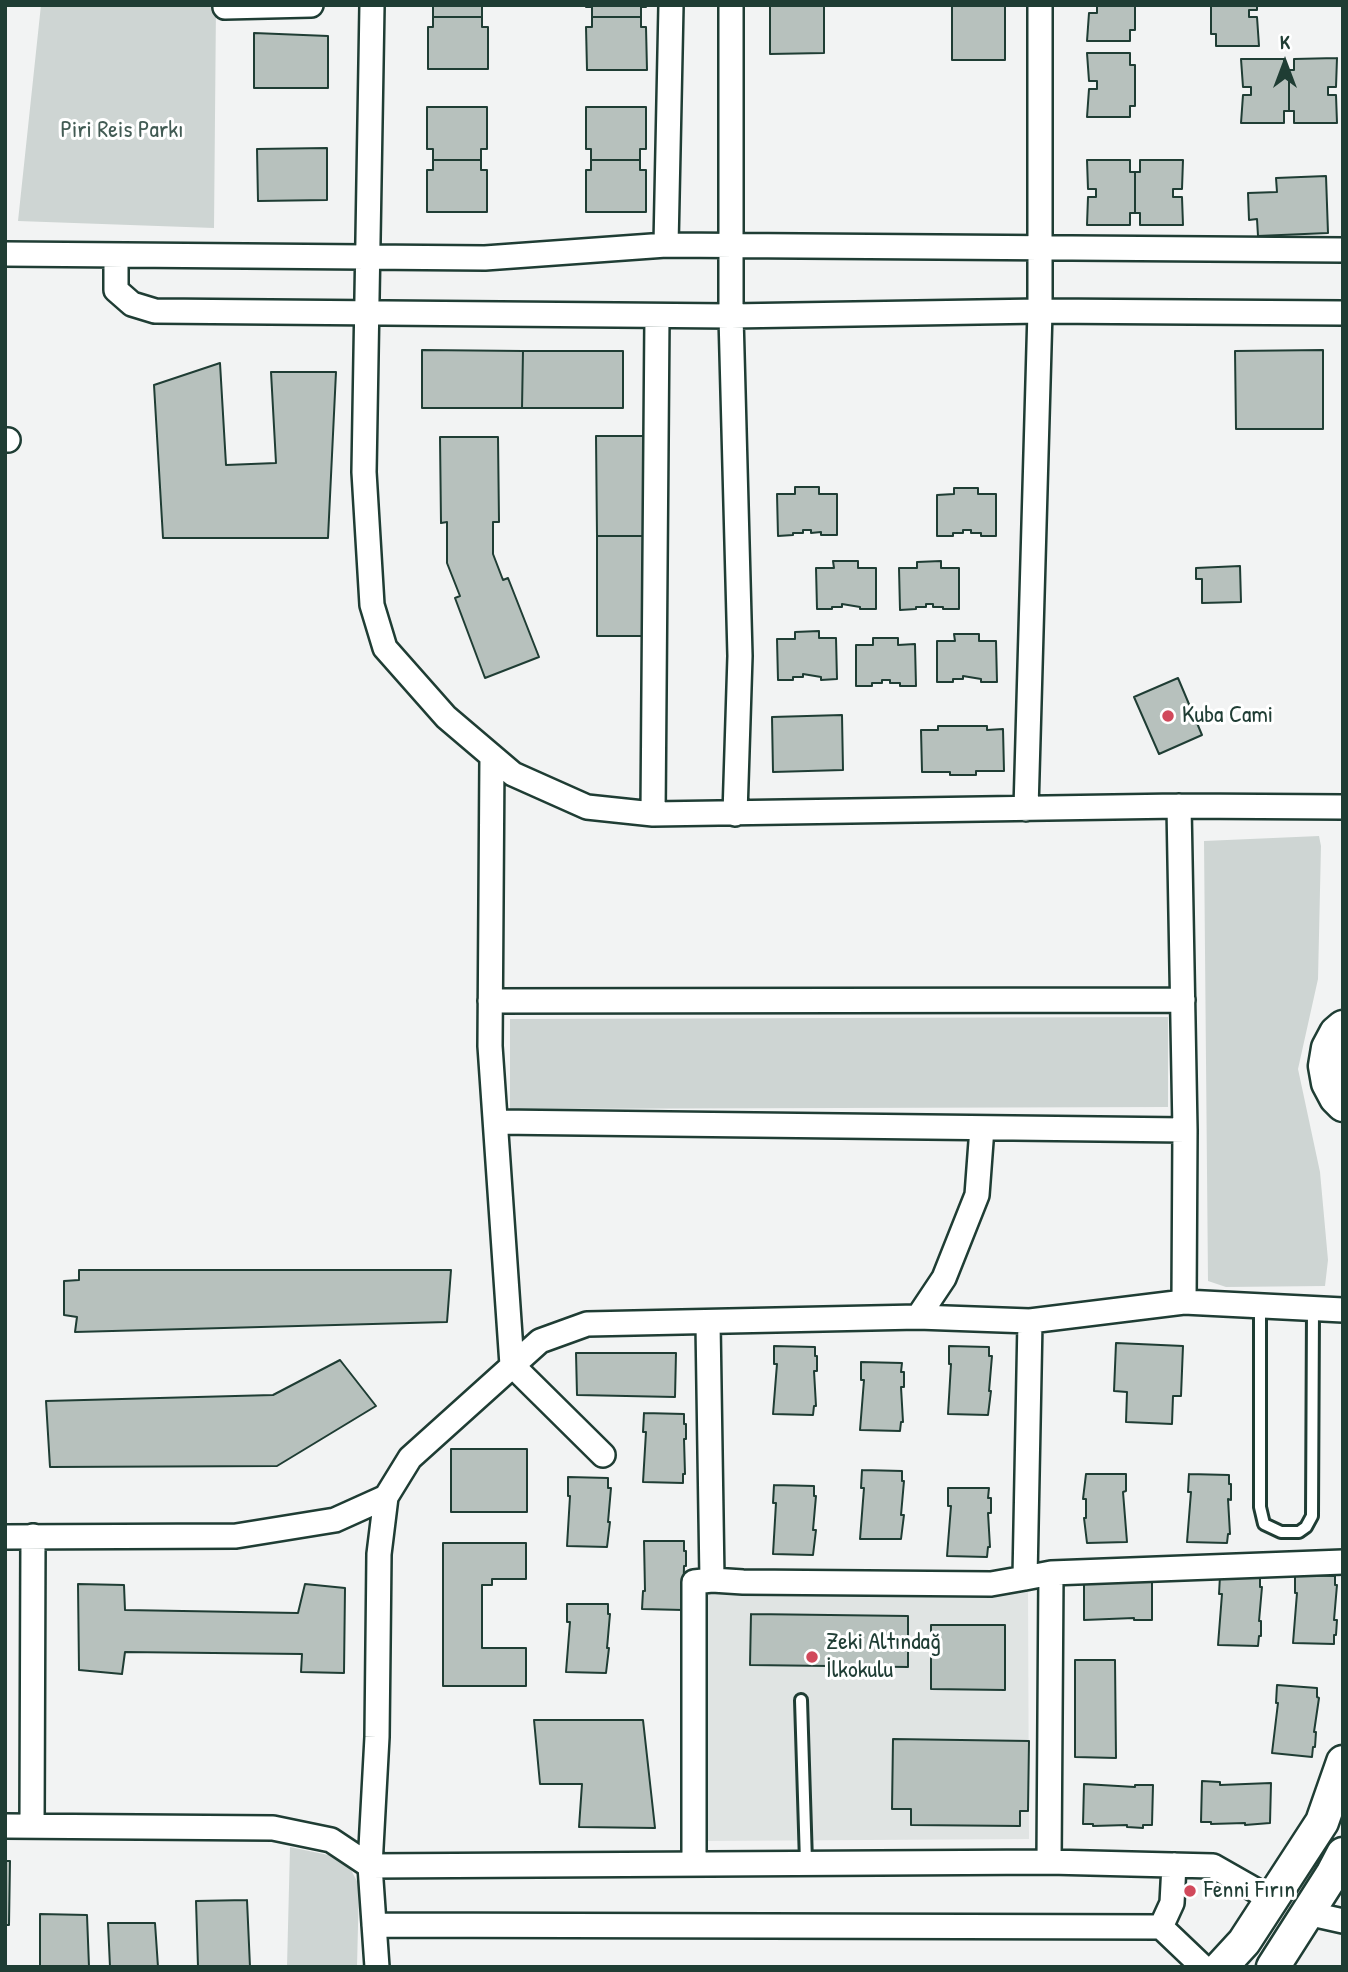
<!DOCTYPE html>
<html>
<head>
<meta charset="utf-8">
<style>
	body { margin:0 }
	#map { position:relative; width:1348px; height:1972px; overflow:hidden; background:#f2f3f3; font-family:"Patrick Hand",sans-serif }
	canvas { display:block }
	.frame { position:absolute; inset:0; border:7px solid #1f3d34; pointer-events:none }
	.north { position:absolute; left:1250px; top:28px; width:70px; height:70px; -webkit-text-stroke:5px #fff; paint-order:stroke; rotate:0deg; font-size:19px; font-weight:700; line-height:28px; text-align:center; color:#1f3d34 }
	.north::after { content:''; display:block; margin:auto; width:24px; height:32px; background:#1f3d34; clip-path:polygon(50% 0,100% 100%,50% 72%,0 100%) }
</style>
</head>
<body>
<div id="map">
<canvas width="1348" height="1972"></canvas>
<div class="frame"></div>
<div class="north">K</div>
</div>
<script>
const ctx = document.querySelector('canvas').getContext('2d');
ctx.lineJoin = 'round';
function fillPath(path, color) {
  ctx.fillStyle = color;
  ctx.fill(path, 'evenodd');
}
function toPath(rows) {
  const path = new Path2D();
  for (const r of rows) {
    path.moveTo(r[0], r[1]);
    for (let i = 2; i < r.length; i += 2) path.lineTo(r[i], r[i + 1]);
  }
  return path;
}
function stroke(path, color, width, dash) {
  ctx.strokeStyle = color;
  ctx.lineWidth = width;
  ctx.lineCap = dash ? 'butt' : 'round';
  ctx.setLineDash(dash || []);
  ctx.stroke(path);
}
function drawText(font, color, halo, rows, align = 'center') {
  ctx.font = font + ' "Patrick Hand",sans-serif';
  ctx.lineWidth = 6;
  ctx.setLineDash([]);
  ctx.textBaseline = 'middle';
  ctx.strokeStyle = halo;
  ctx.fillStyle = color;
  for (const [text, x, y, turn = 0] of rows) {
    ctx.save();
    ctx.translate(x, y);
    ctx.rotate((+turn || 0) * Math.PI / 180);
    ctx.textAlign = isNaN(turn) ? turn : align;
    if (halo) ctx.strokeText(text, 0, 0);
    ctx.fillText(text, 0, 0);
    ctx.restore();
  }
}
fillPath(toPath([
	[1028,1592,1029,1839,707,1841,705,1594]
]), '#e0e4e3');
fillPath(toPath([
	[41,5,216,5,214,228,18,221],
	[1319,836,1321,846,1318,979,1298,1069,1320,1172,1328,1260,1325,1286,1226,1287,1208,1281,1204,841],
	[1168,1017,1168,1107,510,1109,510,1019],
	[290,1847,333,1856,350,1868,359,1885,357,1967,287,1967]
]), '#ced5d3');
const building = toPath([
	[428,5,488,5,488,6,482,6,482,17,433,17,433,6,428,5],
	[586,5,646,5,646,7,641,7,641,17,592,17,592,7,586,7,586,5],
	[770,5,824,5,824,53,770,54,770,5],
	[952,5,1005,5,1005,60,952,60,952,5],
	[1097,5,1135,5,1135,30,1130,30,1130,41,1087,41,1089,13,1097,13,1097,5],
	[1211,5,1257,5,1257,10,1249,10,1249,17,1257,17,1259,46,1216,46,1216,34,1211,34,1211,5],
	[433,17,482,17,482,27,488,27,488,69,428,69,428,27,433,27,433,17],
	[592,17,641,17,641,27,646,27,647,70,587,70,586,27,592,27,592,17],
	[254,33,328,36,328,88,254,88,254,33],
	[1087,53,1130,53,1130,65,1135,65,1135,106,1130,106,1130,117,1087,117,1089,89,1097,89,1097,81,1089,81,1087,53],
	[1337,58,1336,87,1328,87,1328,95,1336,95,1337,123,1294,123,1294,111,1289,111,1289,70,1294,70,1294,59,1337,58],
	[1241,59,1284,59,1284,70,1289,70,1289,111,1284,111,1284,123,1241,123,1243,95,1251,95,1251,87,1243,87,1241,59],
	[427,107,487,107,487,149,481,149,481,160,433,160,433,149,427,149,427,107],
	[586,107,646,107,646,149,640,149,640,160,591,160,591,149,586,149,586,107],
	[327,148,327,200,258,201,257,149,327,148],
	[433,160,481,160,481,170,487,170,487,212,427,212,427,170,433,170,433,160],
	[591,160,640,160,640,170,646,170,646,212,586,212,586,170,591,170,591,160],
	[1087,160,1130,160,1130,172,1135,172,1135,213,1130,213,1130,225,1087,225,1088,197,1096,197,1096,189,1088,189,1087,160],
	[1140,160,1183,160,1182,189,1173,189,1173,197,1182,197,1183,225,1140,225,1140,213,1135,213,1135,172,1140,172,1140,160],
	[1326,176,1328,233,1258,236,1257,219,1249,220,1248,193,1277,192,1276,178,1326,176],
	[422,350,523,351,522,408,422,408,422,350],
	[1323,350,1323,429,1236,429,1235,351,1323,350],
	[523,351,623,351,623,408,522,408,523,351],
	[220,363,226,465,276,463,271,372,336,372,328,538,163,538,154,385,220,363],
	[596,436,654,436,654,536,597,536,596,436],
	[440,437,498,437,499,522,493,522,493,554,503,580,508,578,539,657,485,678,455,598,460,596,447,563,447,522,441,523,440,437],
	[795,487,819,487,819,494,837,494,837,535,821,535,821,532,811,533,811,530,803,530,803,533,793,533,793,535,778,536,777,494,795,494,795,487],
	[954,488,978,488,978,494,996,494,996,536,981,536,981,533,971,533,971,530,963,530,963,533,953,533,953,536,937,536,937,495,954,494,954,488],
	[597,536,654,536,655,636,597,636,597,536],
	[833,561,858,561,858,568,876,568,876,609,860,609,860,607,842,604,842,607,832,607,832,609,817,609,816,568,834,568,833,561],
	[941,561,941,568,959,568,959,609,943,609,943,607,933,607,933,604,926,604,926,607,916,607,916,609,900,610,899,568,917,568,917,562,941,561],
	[1240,566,1241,602,1202,603,1202,579,1196,579,1196,568,1240,566],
	[819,631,819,638,836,638,837,679,821,680,821,677,803,674,803,677,793,677,793,680,778,680,777,639,795,639,795,632,819,631],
	[954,634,979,634,979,641,996,641,997,682,981,682,981,679,963,676,963,679,953,679,953,682,937,682,937,641,955,641,954,634],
	[873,638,898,638,898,645,915,644,916,686,900,686,900,683,890,683,890,680,882,680,882,683,872,683,872,686,856,686,856,645,873,645,873,638],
	[1178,678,1202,735,1159,754,1134,697,1178,678],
	[842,715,843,770,773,772,772,717,842,715],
	[938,726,987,726,987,730,1003,729,1004,771,976,771,976,775,950,775,950,772,922,772,921,730,938,730,938,726],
	[79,1270,451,1270,447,1322,75,1332,77,1317,64,1315,64,1281,79,1280,79,1270],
	[1116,1343,1183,1346,1181,1396,1173,1396,1172,1424,1126,1422,1127,1392,1114,1391,1116,1343],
	[774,1346,815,1347,815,1356,817,1356,817,1371,814,1371,816,1406,814,1406,813,1415,773,1414,777,1364,774,1364,774,1346],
	[949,1346,989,1347,989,1356,992,1356,989,1391,991,1391,988,1415,948,1414,951,1364,949,1364,949,1346],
	[576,1353,676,1353,675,1397,577,1395,576,1353],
	[340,1360,376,1406,277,1466,50,1467,46,1401,273,1395,340,1360],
	[861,1362,902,1363,901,1372,904,1372,904,1387,901,1387,903,1422,901,1422,900,1431,860,1430,864,1380,861,1380,861,1362],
	[644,1413,684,1414,684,1424,686,1424,686,1439,684,1439,685,1474,683,1474,683,1483,643,1482,646,1432,643,1432,644,1413],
	[451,1449,527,1449,527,1512,451,1512,451,1449],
	[862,1470,902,1471,902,1481,904,1481,901,1515,904,1515,901,1539,860,1539,864,1488,861,1488,862,1470],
	[1086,1474,1126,1474,1126,1491,1123,1492,1127,1542,1087,1543,1084,1518,1086,1518,1086,1499,1083,1499,1086,1474],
	[1189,1474,1229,1475,1229,1484,1231,1484,1231,1500,1228,1499,1230,1534,1228,1534,1227,1543,1187,1542,1191,1492,1188,1492,1189,1474],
	[568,1477,608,1478,608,1488,611,1488,608,1522,610,1522,607,1547,567,1546,570,1496,568,1496,568,1477],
	[774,1485,814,1486,814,1496,816,1496,813,1530,816,1530,813,1555,773,1554,776,1503,773,1503,774,1485],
	[948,1488,989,1488,988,1498,991,1498,991,1513,988,1513,990,1547,988,1547,987,1557,947,1556,951,1506,948,1506,948,1488],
	[644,1541,684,1541,684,1551,686,1551,686,1566,684,1566,683,1610,642,1609,643,1591,645,1591,644,1541],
	[443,1543,526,1543,526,1579,492,1579,492,1585,482,1585,482,1648,526,1648,526,1686,443,1686,443,1543],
	[1295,1575,1335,1576,1335,1585,1337,1585,1334,1620,1337,1620,1336,1635,1334,1635,1334,1644,1293,1643,1297,1593,1295,1593,1295,1575],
	[1220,1576,1260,1577,1260,1587,1262,1587,1259,1621,1261,1621,1261,1636,1259,1636,1258,1646,1218,1645,1222,1594,1219,1594,1220,1576],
	[1084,1580,1152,1580,1152,1620,1134,1620,1134,1618,1084,1620,1084,1580],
	[78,1584,124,1585,125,1610,298,1613,305,1584,345,1588,344,1673,301,1672,302,1654,125,1652,122,1674,79,1670,78,1584],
	[567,1604,608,1604,608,1614,610,1614,607,1648,609,1648,606,1673,566,1672,570,1622,567,1622,567,1604],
	[751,1614,908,1616,908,1667,750,1665,751,1614],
	[931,1625,1005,1625,1005,1690,931,1689,931,1625],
	[1075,1660,1115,1660,1116,1758,1075,1757,1075,1660],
	[1277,1685,1317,1688,1317,1697,1319,1698,1314,1732,1316,1732,1315,1747,1313,1747,1312,1757,1272,1753,1278,1703,1276,1703,1277,1685],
	[534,1720,643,1720,655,1828,579,1827,582,1784,540,1784,534,1720],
	[893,1739,1029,1741,1028,1811,1020,1811,1020,1826,911,1825,911,1809,892,1809,893,1739],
	[1202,1781,1220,1782,1220,1785,1271,1783,1270,1823,1245,1825,1245,1823,1211,1824,1211,1822,1201,1822,1202,1781],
	[1084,1784,1135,1787,1135,1785,1153,1785,1152,1825,1143,1825,1143,1828,1127,1827,1127,1825,1093,1826,1093,1824,1083,1824,1084,1784],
	[5,1861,10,1861,9,1925,5,1925,5,1861],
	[247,1900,250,1967,198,1967,196,1901,247,1900],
	[40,1914,87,1915,89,1967,40,1967,40,1914],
	[108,1923,155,1923,158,1967,110,1967,108,1923]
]);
fillPath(building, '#b7c1bd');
stroke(building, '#1f3d34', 2);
const lane = toPath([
	[1260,1306,1260,1507,1264,1524,1281,1532,1299,1532,1306,1527,1312,1516,1313,1309],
	[801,1700,806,1862]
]);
const street = toPath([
	[372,5,364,472,372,605,385,648,446,717,513,774,587,807,653,814,1179,806,1343,807],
	[731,5,731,316,740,656,735,814],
	[225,7,311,5],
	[666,245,671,5],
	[5,254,485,258,666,245,1343,250],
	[116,255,116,290,132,304,155,311,731,316,1040,311,1343,313],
	[5,440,8,440],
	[492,756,490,1046,512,1365,603,1455],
	[1179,806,1185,1130,1184,1302],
	[1026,809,1040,311,1040,5],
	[653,814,657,316],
	[490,1001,1183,1000],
	[497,1122,1185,1130],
	[918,1317,944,1278,977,1195,982,1128],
	[1030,1321,1025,1578,1051,1573,1343,1562],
	[5,1537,236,1536,335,1520,386,1497],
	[712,1580,743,1582,991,1584,1025,1578],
	[5,1826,273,1828,331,1840,370,1866,377,1967],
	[32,1826,33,1536],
	[1049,1862,1051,1573],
	[694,1863,694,1582,712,1580,708,1323],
	[1271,1899,1213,1866,1049,1862,370,1866,377,1737,379,1554,386,1497,410,1458,540,1341,587,1324,918,1317,1030,1321,1184,1302,1343,1310],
	[1307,1913,1343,1921],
	[374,1925,1161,1927,1203,1967],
	[1161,1927,1172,1903,1174,1865]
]);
const secondary = toPath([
	[1343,1027,1336,1033,1328,1048,1325,1066,1328,1083,1336,1098,1343,1105],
	[1221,1967,1244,1942,1322,1822,1343,1762],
	[1273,1967,1333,1873,1343,1854]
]);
stroke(lane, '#1f3d34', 16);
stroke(street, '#1f3d34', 28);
stroke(secondary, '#1f3d34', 37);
stroke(lane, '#fff', 10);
stroke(street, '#fff', 23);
stroke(secondary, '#fff', 32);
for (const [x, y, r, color] of [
	[1168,716,7,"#d1495b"],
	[812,1657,7,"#d1495b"],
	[1190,1891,7,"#d1495b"]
]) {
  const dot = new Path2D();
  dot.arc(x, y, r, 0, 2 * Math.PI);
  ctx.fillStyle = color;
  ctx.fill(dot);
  stroke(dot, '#fff', 2.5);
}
drawText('24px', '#425b54', '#fff', [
	["Piri Reis Parkı",122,131]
]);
drawText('24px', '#1f3d34', '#fff', [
	["Kuba Cami",1182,716],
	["Zeki Altındağ",826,1643],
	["İlkokulu",826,1671],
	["Fenni Fırın",1204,1891]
], 'left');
</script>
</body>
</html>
